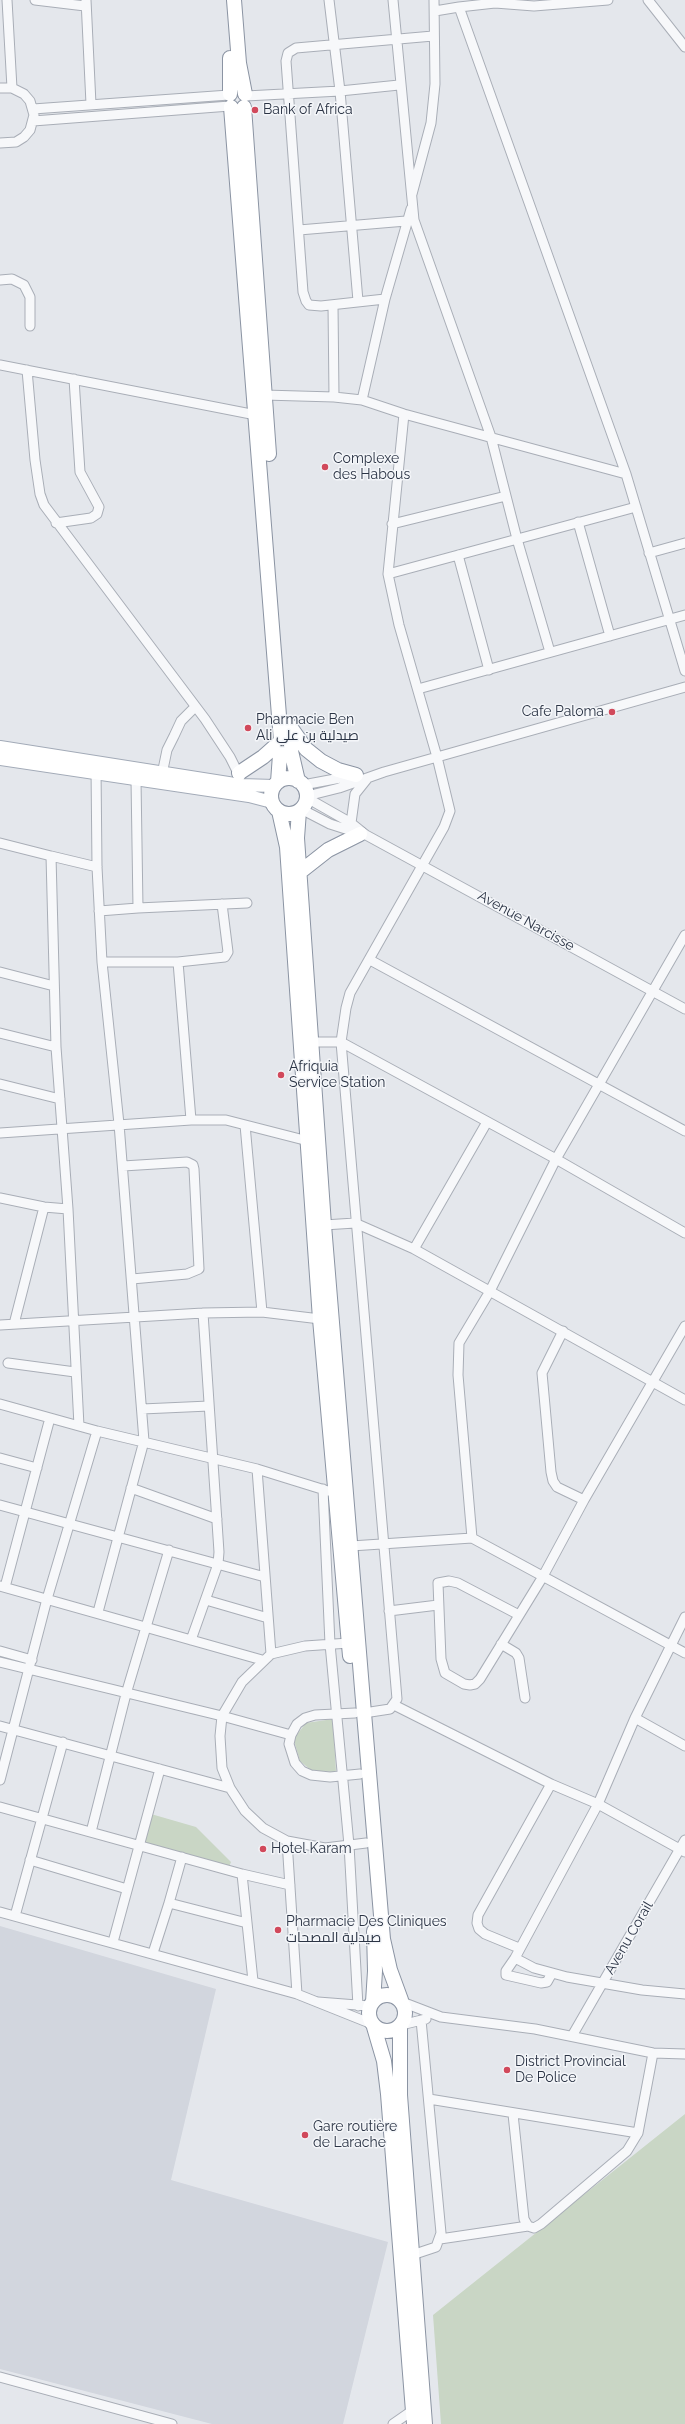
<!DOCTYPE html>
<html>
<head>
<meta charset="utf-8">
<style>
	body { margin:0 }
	canvas { display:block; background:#e4e7ec }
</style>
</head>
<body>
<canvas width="685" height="2424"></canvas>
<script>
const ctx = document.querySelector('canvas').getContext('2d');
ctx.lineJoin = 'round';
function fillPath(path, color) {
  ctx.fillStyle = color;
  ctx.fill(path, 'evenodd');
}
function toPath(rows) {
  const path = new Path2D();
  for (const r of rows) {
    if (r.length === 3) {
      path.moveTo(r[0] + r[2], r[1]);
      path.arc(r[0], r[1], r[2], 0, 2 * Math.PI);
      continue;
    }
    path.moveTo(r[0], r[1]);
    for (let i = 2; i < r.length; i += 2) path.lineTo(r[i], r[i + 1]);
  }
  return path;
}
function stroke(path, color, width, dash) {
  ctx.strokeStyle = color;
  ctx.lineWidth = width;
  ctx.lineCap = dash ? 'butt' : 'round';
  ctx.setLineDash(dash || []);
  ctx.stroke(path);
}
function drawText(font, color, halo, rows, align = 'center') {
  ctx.font = font + ' Raleway,Cairo,sans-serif';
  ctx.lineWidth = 3;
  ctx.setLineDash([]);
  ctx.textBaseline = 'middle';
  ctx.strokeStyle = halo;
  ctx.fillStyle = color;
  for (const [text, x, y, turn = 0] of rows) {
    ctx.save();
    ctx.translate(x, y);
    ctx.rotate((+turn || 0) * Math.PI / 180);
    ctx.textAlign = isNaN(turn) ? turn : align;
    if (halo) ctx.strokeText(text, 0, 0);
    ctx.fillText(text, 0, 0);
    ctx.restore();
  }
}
fillPath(toPath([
	[0,1926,216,1989,171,2180,388,2242,343,2424,212,2424,0,2369]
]), '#d2d6de');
fillPath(toPath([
	[333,1719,336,1772,312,1771,300,1761,295,1744,295,1737,306,1723],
	[151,1814,196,1827,231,1862,229,1867,142,1844],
	[685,2114,685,2424,441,2424,433,2315]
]), '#c9d6c5');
const minor = toPath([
	[7,0,12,88],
	[35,0,85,6],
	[86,0,91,104],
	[329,0,340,91,358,301],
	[393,0,414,220,491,437,517,539,550,652],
	[494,0,495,3,459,7,626,474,685,671],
	[648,0,685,47],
	[495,3,534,6,608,0],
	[435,11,459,7],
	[0,88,12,88,24,94,30,101,34,115,30,130,24,137,16,142,0,143],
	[246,96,340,91,399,85],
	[33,109,229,95],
	[33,121,230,106],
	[412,194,431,123,435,84,434,0],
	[299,230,406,221],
	[0,280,12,279,24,285,30,297,30,326],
	[385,299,321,306,309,305,306,301,303,292,286,61,288,53,296,48,433,36],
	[333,305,334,397],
	[0,365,256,415],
	[27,370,35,460,40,494,44,505,205,719,230,757,240,777],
	[264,395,334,397,362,400,385,299,411,209],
	[362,400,404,414,626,474],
	[578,522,610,636],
	[56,523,91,518,97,514,99,507,80,472,74,379],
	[392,524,506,496],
	[649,553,685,543],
	[458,555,489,670],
	[388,574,636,507],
	[418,689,685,615],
	[96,768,97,867,102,962,119,1124,144,1441,98,1612],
	[161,779,167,750,174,736,181,721,194,708],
	[303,785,351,776],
	[307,796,339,788,384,772,685,687],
	[307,798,351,823,366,835,685,1009],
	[301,809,330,824,361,834],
	[351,823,355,794,367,779],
	[0,843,51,856,56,1047,68,1209,79,1426],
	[51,856,97,867],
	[138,908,247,903],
	[99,911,138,908,136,780],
	[370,960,685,1131],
	[178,962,225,957,228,952,222,904],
	[0,972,54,986],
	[0,1033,56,1047],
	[311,1042,341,1042,556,1159,685,1233],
	[0,1084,60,1099],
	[191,1120,226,1120,308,1141],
	[245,1125,262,1312],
	[0,1133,191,1120,178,962,102,962],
	[123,1166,187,1162,193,1165,194,1169,199,1269,187,1274,132,1279],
	[0,1198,44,1207,68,1209],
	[324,1225,355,1223,414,1249,685,1400],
	[414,1249,487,1122],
	[14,1324,44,1207],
	[0,1325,203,1313,262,1312,320,1319],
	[563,1331,542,1373,551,1472,553,1481,557,1487,584,1500],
	[8,1363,75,1372],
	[0,1404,97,1431,257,1469,328,1491],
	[142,1409,209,1406],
	[0,1458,37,1468],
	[257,1469,271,1654,305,1646,349,1643],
	[131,1488,217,1519],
	[323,1489,330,1644,349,1845,358,2006],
	[0,1505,265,1577],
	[472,1538,458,1375,459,1343,490,1291,556,1159,685,935],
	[351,1546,472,1538,685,1653],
	[0,1586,262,1660],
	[5,1587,50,1418],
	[206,1600,268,1618],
	[389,1611,438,1605],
	[519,1615,458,1583,449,1581,438,1583,441,1659,445,1673,464,1684,470,1685,475,1684,480,1679,542,1578,584,1500,685,1326],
	[685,1617,635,1718,598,1804,515,1958,534,1968,567,1977,642,1990,685,1994],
	[191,1640,218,1564,219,1552,203,1313],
	[501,1644,516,1653,519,1658,525,1698],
	[0,1651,32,1660],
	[271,1654,242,1682,222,1716,220,1736,222,1768,230,1788,245,1811,263,1828,287,1841,325,1848,366,1843],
	[0,1662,222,1716,291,1735],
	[394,1705,551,1784,478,1915,477,1923,479,1929,485,1934,519,1948],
	[355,1713,315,1715,305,1718,297,1724,291,1735,289,1744,295,1763,302,1771,311,1775,330,1777,360,1774],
	[364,1713,390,1709,397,1699,341,1042,346,1008,350,993,444,827,450,811,437,757,399,625,388,574,404,414],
	[635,1718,685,1746],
	[0,1726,230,1788],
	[0,1780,47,1599,97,1431],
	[551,1784,598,1804,685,1852],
	[0,1807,242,1874,290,1885],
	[91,1832,126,1694,169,1550],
	[287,1841,297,1994],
	[30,1860,127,1889],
	[242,1874,253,1981],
	[169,1903,182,1857],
	[0,1912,297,1994,372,2024],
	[15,1916,63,1742],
	[113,1942,160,1769],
	[153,1953,169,1903,247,1923],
	[515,1958,506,1971,506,1975,541,1983,547,1982,552,1973],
	[318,2002,370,2006],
	[402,2002,441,2017,535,2029,653,2053,685,2054],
	[401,2025,426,2019],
	[572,2036,685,1840],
	[429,2099,638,2133],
	[513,2114,524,2219,528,2226,534,2228,541,2224,627,2151,638,2133,653,2053],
	[440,2239,528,2226],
	[412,2255,436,2247,441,2233,421,2020],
	[0,2377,172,2424],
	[393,2424,416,2408]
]);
const major = toPath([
	[0,747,241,785,274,786],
	[0,759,249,796,272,802]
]);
const highway = toPath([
	[234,0,239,63,245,94],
	[230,58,230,94],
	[231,107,281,741,278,782],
	[244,107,269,454],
	[289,725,306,749,321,761,338,770,356,775],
	[289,730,291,751,298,781],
	[239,773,263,757,281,741],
	[289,796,18],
	[279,811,287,847,320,1319,350,1656],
	[299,811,297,838,324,1225,364,1713,383,1939,390,1970,401,2000],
	[300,872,328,850,360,834],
	[387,2013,18],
	[373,2002,375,1971,374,1931],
	[374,2027,384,2061,388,2094,414,2424],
	[400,2027,400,2095,425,2424]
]);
stroke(minor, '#a9aeb7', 11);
stroke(major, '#a3abb8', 14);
stroke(highway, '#8b94a3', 16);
stroke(minor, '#f7f8fa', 9);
stroke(major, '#fff', 12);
stroke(highway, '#fff', 14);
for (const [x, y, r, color] of [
	[255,110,4,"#d1495b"],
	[325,467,4,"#d1495b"],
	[612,712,4,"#d1495b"],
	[248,728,4,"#d1495b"],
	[281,1075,4,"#d1495b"],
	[263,1849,4,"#d1495b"],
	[278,1930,4,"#d1495b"],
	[507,2070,4,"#d1495b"],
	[305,2135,4,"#d1495b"]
]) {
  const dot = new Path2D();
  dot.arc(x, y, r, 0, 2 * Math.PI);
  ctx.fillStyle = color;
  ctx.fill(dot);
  stroke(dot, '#f4f6f9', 1.5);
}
drawText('14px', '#2b3445', '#f4f6f9', [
	["Bank of Africa",263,110],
	["Complexe",333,459],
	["des Habous",333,475],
	["Cafe Paloma",604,712,"right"],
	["Pharmacie Ben",256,720],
	["Ali صيدلية بن علي",256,736],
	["Afriquia",289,1067],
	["Service Station",289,1083],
	["Hotel Karam",271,1849],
	["Pharmacie Des Cliniques",286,1922],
	["صيدلية المصحات",286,1938],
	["District Provincial",515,2062],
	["De Police",515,2078],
	["Gare routière",313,2127],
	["de Larache",313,2143]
], 'left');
drawText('14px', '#2b3445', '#f4f6f9', [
	["Avenue Narcisse",526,921,29],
	["Avenu Corail",629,1938,-60]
]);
</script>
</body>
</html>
